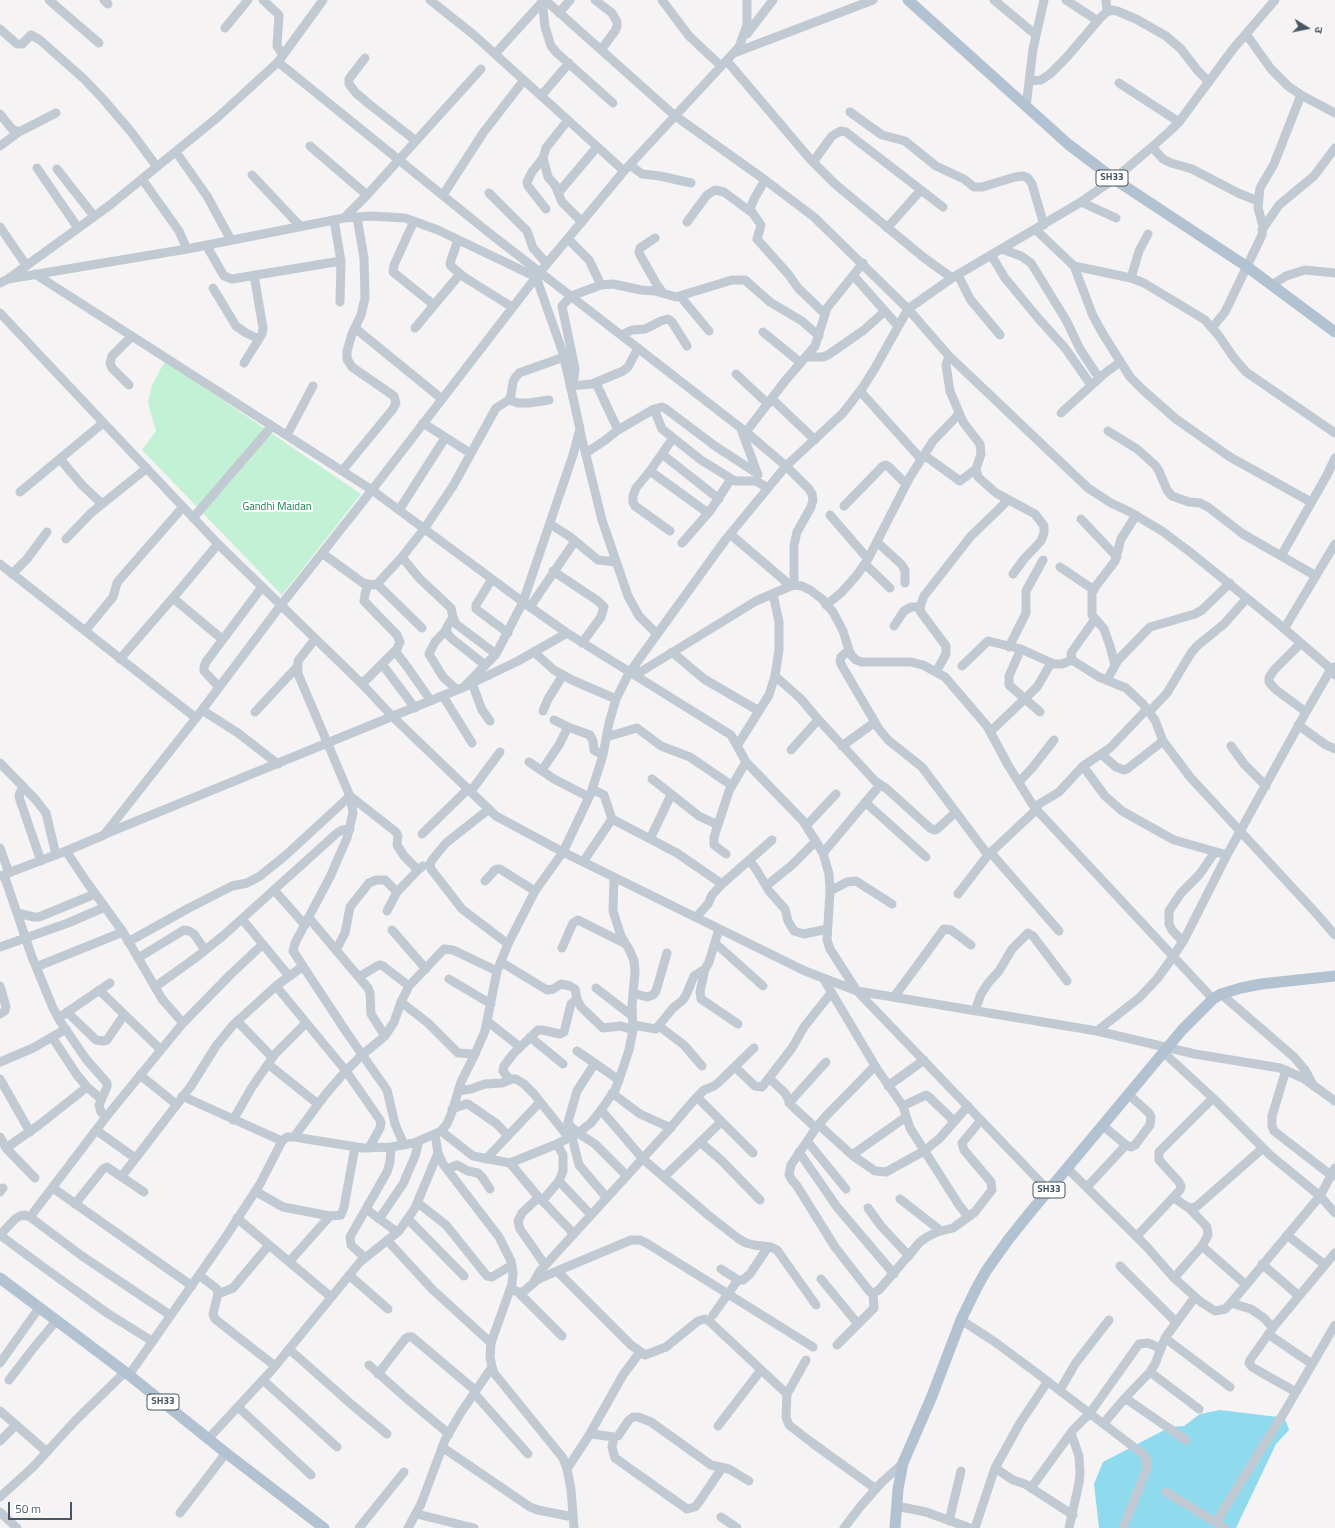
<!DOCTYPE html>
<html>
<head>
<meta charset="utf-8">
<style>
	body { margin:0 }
	#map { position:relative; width:1335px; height:1528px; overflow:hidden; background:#f5f3f3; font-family:"Titillium Web","Noto Sans Devanagari",sans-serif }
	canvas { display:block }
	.north { position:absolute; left:1287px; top:8px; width:40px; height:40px; -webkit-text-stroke:3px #fff; paint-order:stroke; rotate:100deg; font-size:11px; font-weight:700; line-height:16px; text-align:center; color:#4a5661 }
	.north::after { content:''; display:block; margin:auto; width:14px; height:18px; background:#4a5661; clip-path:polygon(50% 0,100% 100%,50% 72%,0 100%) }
	.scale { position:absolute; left:8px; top:1502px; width:64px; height:18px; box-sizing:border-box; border:2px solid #4a5661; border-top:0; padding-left:5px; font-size:12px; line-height:14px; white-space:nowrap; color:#4a5661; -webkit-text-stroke:3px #fff; paint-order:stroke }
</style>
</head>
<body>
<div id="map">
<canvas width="1335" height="1528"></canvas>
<div class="north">उ</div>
<div class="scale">50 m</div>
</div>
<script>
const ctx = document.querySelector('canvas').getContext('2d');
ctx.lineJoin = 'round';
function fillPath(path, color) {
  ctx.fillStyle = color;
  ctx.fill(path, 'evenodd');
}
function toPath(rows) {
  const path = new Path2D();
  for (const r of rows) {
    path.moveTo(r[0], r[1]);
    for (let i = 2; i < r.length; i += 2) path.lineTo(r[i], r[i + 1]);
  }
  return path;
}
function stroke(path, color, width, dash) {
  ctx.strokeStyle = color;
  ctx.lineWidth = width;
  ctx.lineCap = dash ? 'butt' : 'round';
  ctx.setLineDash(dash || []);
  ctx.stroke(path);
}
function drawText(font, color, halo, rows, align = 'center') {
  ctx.font = font + ' "Titillium Web",sans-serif';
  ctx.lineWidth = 4;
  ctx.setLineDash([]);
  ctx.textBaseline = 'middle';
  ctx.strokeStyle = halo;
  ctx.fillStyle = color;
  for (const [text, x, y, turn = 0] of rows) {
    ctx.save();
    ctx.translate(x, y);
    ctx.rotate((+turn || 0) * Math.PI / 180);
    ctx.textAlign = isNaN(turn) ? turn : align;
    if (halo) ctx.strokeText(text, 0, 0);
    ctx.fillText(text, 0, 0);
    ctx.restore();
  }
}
fillPath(toPath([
	[165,361,361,494,282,595,142,450,156,431,148,403,152,385]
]), '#c3f1d5');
fillPath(toPath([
	[1220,1410,1278,1417,1286,1421,1289,1430,1276,1444,1236,1528,1099,1528,1094,1484,1103,1462,1170,1427,1184,1426,1200,1414]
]), '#90daee');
stroke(toPath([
	[49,0,99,43],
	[104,0,108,4],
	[263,0,279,15,277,46,283,55],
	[430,0,474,35,624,171],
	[544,0,543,9,545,27,551,46,557,53,613,103],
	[545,0,674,115,765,180,814,217,908,309,949,356,1088,488,1111,503,1130,512,1162,531,1190,552,1280,625,1331,669,1335,675],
	[595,0,612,13,617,22,617,26,615,31,601,50],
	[662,0,689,36,721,66],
	[994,0,1036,35],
	[1066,0,1098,21],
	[1106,0,1107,12],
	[559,13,570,0],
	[225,28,248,0],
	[0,29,17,44,22,44,31,35,40,40,84,79,103,99,132,133,157,167],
	[747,34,773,0],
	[1246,34,1271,69,1288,86,1301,95,1335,113],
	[734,53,873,0],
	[495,54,544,0],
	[365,58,352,75,349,79,349,84,356,93,369,104,416,141],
	[727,61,810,159,835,184,923,257,952,278],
	[278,62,488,232,746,432,786,466,809,489,812,494,813,500,811,507,797,532,794,545,794,585],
	[1029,81,1041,80,1050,74,1066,58,1101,17,1107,12,1112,10,1117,11,1136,19,1166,36,1181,49,1198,71,1209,82],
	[1119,83,1179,122],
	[541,96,569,63],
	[1026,107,1033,49,1044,0],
	[850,112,882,135,905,141,936,166,964,179,974,187,982,187,1015,177,1023,176,1028,178,1032,184,1044,225],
	[0,114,12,129,19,132,56,113],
	[568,120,546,148,543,158,548,177,555,185,562,202,582,222],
	[0,146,19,132],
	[310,146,367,195],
	[1152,147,1163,159,1171,163,1192,169,1238,193,1258,201],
	[176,152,207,196,231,240],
	[543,158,532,172,527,182,528,186,546,209],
	[813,162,832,136,837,133,841,131,846,132,943,207],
	[630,165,642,174,660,176,691,183],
	[37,168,78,228],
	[57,169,94,216],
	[252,175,300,226],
	[142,179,179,231,187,249],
	[765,180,754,199,750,209,761,225,757,239,789,275,798,288,825,314],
	[559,192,597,147],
	[489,193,527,231,533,248,547,264],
	[443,195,483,133,524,80],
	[1081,202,1116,218],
	[344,218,367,195,481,69],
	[334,220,341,261,340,302],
	[414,221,394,265,393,272,434,305],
	[687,222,707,195,715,190,724,192,751,212],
	[0,227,26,265],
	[887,228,921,190],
	[1036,230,1074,266,1093,316,1103,334,1130,377,1143,390,1176,419,1230,457,1311,502],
	[1262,230,1279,205,1314,176,1335,148],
	[655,238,640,248,639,253,657,285,663,293],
	[568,239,589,260,601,285],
	[458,240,451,260,450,264,451,266,464,277,512,307],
	[206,245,224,276,232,279,341,261],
	[1002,249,1021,256,1031,263,1066,320,1080,349,1099,378],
	[991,255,1005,278,1038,318,1065,348,1091,385],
	[1074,266,1131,278,1144,283,1197,315,1205,320,1219,336,1234,358,1246,372,1335,433],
	[35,274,372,490,523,602,567,633,731,735,746,762,803,821,823,853,829,874,830,891,827,940,830,949,857,991,1048,1190],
	[853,275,898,326],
	[958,275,970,299,1000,335],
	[1131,278,1139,251,1148,234],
	[8,279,187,249,344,218,370,216,405,218,438,230,536,277,563,353,580,429,573,455,523,602,496,654,464,687],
	[0,283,8,279,110,205,218,117,278,62,323,0],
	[1272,285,1286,276,1305,270,1335,273],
	[213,288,236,326,246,333,259,339],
	[680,296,709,331],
	[0,313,218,544,362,684,393,717,496,816,563,852,805,971,857,991,1097,1031,1195,1054,1280,1068,1303,1078,1335,1101],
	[355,328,442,399],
	[415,328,460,274],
	[1212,328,1225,312,1262,235,1263,226,1258,208,1260,188,1274,164,1301,95],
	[763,332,801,363],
	[621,335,632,330,645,329,661,321,668,319,672,322,687,346],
	[949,356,946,365,950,391,963,422,980,444,981,454,976,469,978,477,996,493,1035,514,1044,526,1044,533,1041,541,1024,559,1013,574],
	[806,357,823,357,828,355,864,330,885,311],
	[244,363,262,334,263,328,254,275],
	[736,374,768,404],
	[596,383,618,430],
	[129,385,112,368,110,363,112,356,132,336],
	[570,386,574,378,575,369,562,306,571,296,601,285,613,284,641,290,655,291,676,297,732,280,745,280,770,302,802,321,819,336],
	[570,386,592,384,623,371,628,367,638,348],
	[860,391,921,459],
	[772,399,815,440],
	[509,400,518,403,529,403,549,400],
	[654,409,662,429,701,460,735,481,756,481,768,488],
	[1061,413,1104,374,1120,362],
	[423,423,470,453],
	[741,429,758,475],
	[580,431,602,520,628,596,639,616,657,634],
	[1108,431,1137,449,1155,465,1159,471,1167,490,1172,496,1189,502,1200,503,1208,507,1243,534,1316,576],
	[746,432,785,381,815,346,827,308,863,263],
	[287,435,313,386],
	[586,453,604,441,618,430,654,409,662,407,666,409,715,446,758,474],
	[662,454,719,499],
	[924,455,960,481,976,469],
	[60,459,82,485,102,504],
	[342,471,393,409,396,403,394,396,352,367,347,359,347,351,352,334,361,315,365,298,364,258,357,217],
	[650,471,708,513],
	[20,492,103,423],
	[844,506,883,466,886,465,889,467,906,484],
	[399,510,445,438],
	[830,515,868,559],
	[193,518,272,426],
	[1081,519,1117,557],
	[550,524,569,536,598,560,616,562],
	[670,531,635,506,633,502,633,496,636,488,650,471,673,438],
	[730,534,791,586],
	[66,539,91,513,147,468],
	[877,542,901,564,905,570,905,583],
	[682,543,710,511,731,479],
	[322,553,363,583,372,585,377,584,402,557,424,529,453,486,496,408,509,400,511,395,513,382,515,378,519,373,564,357],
	[1281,556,1327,475,1335,458],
	[402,557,419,578,451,608,453,617,456,624,496,654],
	[0,564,196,718],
	[865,564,890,588],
	[1060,567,1094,590],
	[553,571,598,601,604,607,601,617,582,643],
	[12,574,27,559,47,532],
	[492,579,476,605,476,609,508,633],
	[377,584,422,628],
	[173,598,222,639],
	[826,605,841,593,857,575,868,559,910,477,933,441,959,414],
	[530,607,575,541],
	[453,617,447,627,447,633,451,638,485,665],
	[1095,619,1071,653,1072,660,1099,677,1126,688,1143,704,1155,720,1163,741,1190,777,1315,912,1335,935],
	[894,626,904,611,911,607,920,607],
	[1284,629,1335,544],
	[446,630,435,642,429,654,443,677,457,690],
	[85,631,113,597,117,583,120,579,183,507],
	[315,639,298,661,298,674,350,796,353,813,347,838,330,877,295,943,293,951,347,1033,387,1090,395,1124,404,1145],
	[1301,643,1274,670,1269,678,1269,682,1275,689,1306,712],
	[1009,647,1026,613,1026,591,1043,560],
	[1021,649,1009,676,1009,685,1040,712],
	[849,650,841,657,840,661,842,666,879,729,888,740,922,767,988,855],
	[395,651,408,668,431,701],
	[534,652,554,670,572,680,616,699],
	[672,652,704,679,759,711],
	[120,659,178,592,218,544],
	[382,664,415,708],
	[1115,665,1110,646,1104,629,1092,615,1092,593,1096,586,1115,561,1121,539,1136,515],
	[962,666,988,641,1021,649,1054,664,1062,664,1072,660],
	[936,672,946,654,946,646,920,611,921,604,924,596,971,536,997,511,1008,500],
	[629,673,726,539,768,488,786,466,843,413,863,387,875,368,908,309,952,278,1081,202,1114,179,1152,147,1171,130,1179,122,1233,49,1275,0],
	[775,676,801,699,817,718,875,781,887,789,930,828,934,830,936,830,956,812],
	[1107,680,1118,660,1150,627,1195,614,1202,610,1230,583],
	[472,683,482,710,490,721],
	[362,684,397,649,400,642,397,635,364,601,365,594,368,585],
	[219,687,204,671,204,667,206,662,262,587],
	[443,696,472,743],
	[202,710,238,733,278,764],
	[543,711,548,699,563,675],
	[255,712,297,667],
	[1149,712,1167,693,1191,653,1197,646,1224,624,1247,598],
	[554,720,568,727,590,735,593,741,594,750,603,755],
	[1298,725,1326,745,1335,749],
	[990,732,1037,687,1051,663],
	[606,737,637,728,661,746,690,757,731,785],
	[737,746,769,695,775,676,779,650,779,622,773,594],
	[842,746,875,722],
	[1231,746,1244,764,1266,786],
	[791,750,818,720],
	[1101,754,1116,767,1124,770,1127,769,1163,741],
	[529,762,554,779,589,797],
	[0,763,35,799,46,813,56,855],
	[1083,766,1105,796,1122,811,1174,840,1227,855],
	[542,770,559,745,568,727],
	[652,779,699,816,718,825],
	[1019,782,1033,767,1054,740],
	[23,786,19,795,20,800,41,861],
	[592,789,604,795,612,819,677,853,722,884],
	[471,791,500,752],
	[865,802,926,857],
	[1034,807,1059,792,1083,766,1110,748,1147,709],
	[489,809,446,843,432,860,430,864,431,869,462,909,508,944],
	[806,826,836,794],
	[105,834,464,687,518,661,567,633],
	[422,834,468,789],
	[650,839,671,795],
	[0,848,9,873],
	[66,851,86,881,123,932,162,999,183,1023],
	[823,853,880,785],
	[991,853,1059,931],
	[726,854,714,845,714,837,729,791,746,762],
	[749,860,756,869,769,891,785,909,788,921,794,931,804,934,827,929],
	[583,862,612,819],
	[4,875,32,957,53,1008,60,1021,86,1059,107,1083,107,1087,99,1105,101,1112,106,1117],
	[0,876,66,851,104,835,196,718,281,605,372,490,540,272,624,171,739,47,747,25,747,0],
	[485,881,495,870,497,869,500,869,535,891],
	[766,886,792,865,816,841],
	[274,890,305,925],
	[830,891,847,882,856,881,892,904],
	[958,894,988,855,1037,809],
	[387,911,397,892,418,870,423,866],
	[17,913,34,917,39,917,95,894],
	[696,917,708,904,712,895,722,884,772,840],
	[309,918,368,988,370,993,371,1014,385,1036],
	[242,919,289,976],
	[392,930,426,969],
	[128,942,189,908,232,886,247,883,260,876,286,855,350,796,396,832,398,836,397,845,399,848,404,856,418,870],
	[1183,942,1172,930,1169,924,1169,911,1181,893,1199,875,1215,852],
	[715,943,763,986],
	[0,947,68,923,105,907],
	[562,948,573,923,578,920,624,943],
	[336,950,345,933,350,907,369,883,376,880,385,880,397,892],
	[138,958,184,930,189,931,194,934,205,950],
	[501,962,547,990,553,989,561,984,570,986,575,989,577,999,581,1007,603,1028,621,1026,633,1030],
	[36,967,123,932],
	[705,969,700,992,701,999,738,1024],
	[359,977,377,966,380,965,383,966,409,986],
	[823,978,877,1069,903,1106,910,1128,959,1205,966,1214,968,1215,974,1213,992,1190,991,1182,964,1150,962,1143,981,1120],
	[449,979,491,1004],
	[0,986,6,1007,5,1011,0,1014],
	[276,986,346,1071,380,1120,381,1123,380,1128,369,1148],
	[155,987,198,956,224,935,337,833,342,830,350,829],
	[596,988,632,1016],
	[99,990,161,1050],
	[633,993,647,997,653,995,656,991,667,953],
	[1221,994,1294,1057,1305,1070,1312,1083],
	[894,997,944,929,951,930,971,945],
	[401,1002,428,1023,458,1053,475,1054],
	[975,1011,981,994,989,982,999,971,1012,949,1028,933,1033,936,1067,981],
	[67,1012,96,1040,104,1041,107,1040,124,1015],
	[63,1015,110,983],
	[237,1021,272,1057],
	[487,1021,520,1047],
	[633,1025,656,1029,673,1008,683,1000,687,993,694,976,705,969,709,962,719,929],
	[659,1026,684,1045,702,1066],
	[1097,1031,1139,998,1157,979,1173,957,1185,938,1227,855,1306,712,1331,669,1334,667],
	[52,1037,77,1075,87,1087,101,1099],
	[530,1037,563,1064],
	[577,1051,619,1080],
	[1163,1052,1213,1098,1270,1155,1320,1196,1335,1213],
	[0,1062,33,1048,66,1029],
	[595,1063,577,1091,568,1122,571,1127,578,1133,595,1144,627,1176],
	[268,1064,318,1104],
	[875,1066,826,1116,816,1128,791,1165,789,1175,792,1180,797,1186,835,1247,870,1292,873,1293,879,1290,920,1242,927,1237,937,1232,953,1228,971,1215],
	[735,1067,755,1086,762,1087,792,1048,804,1027,831,993],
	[1286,1070,1272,1116,1272,1126,1274,1131,1332,1176],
	[140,1075,176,1104],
	[769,1078,785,1093,792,1106,816,1128],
	[0,1079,30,1132],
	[510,1080,503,1071,504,1066,513,1054,538,1030,542,1030,560,1034,564,1032,571,1004,577,999],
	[888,1086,924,1060],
	[458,1091,471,1089,485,1084,502,1083,512,1079,516,1079,524,1084,534,1094,569,1138],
	[612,1093,640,1114,671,1128],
	[182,1096,282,1141],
	[697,1097,753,1153],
	[789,1103,826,1062],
	[903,1106,926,1095,929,1097,954,1121],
	[452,1109,466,1104,468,1104,497,1124,508,1136],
	[601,1110,643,1159,708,1215,739,1239,746,1243,754,1245,771,1247,777,1250,816,1305],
	[233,1120,252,1087,275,1054,306,1023],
	[819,1125,852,1155,875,1171,886,1172,924,1151,939,1139,968,1106],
	[1102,1125,1126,1145,1131,1147,1135,1145,1150,1125,1151,1117,1149,1113,1128,1094],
	[96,1130,135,1158],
	[441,1131,473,1156,510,1163,557,1144,578,1133,591,1123,601,1110,615,1090,619,1080,629,1050,633,1030,632,1006,635,971,634,961,630,951,621,936,613,911,614,877],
	[435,1134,438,1153,443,1164,499,1237,511,1261,513,1273,512,1284,491,1343,490,1357,492,1367,494,1373,563,1458,567,1469,571,1489,574,1528],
	[0,1137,6,1148,35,1178],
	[294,1137,325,1095,344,1073,362,1055,385,1036,394,1022,401,1002,409,986,444,949,453,950,497,971],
	[572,1137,579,1165,607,1198],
	[807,1141,846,1189],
	[700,1142,721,1160,760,1200],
	[6,1148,39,1125,87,1087],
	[799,1152,837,1207,894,1274],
	[852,1155,906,1117],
	[486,1159,540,1102],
	[510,1163,535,1193,574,1234],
	[1067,1168,1147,1247,1174,1278,1201,1302,1215,1311,1225,1309,1231,1303,1320,1196,1335,1168],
	[447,1169,457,1165,468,1171,478,1173,482,1177,490,1189],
	[122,1176,191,1086,216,1046,233,1025,276,986,302,967],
	[664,1177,721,1122],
	[559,1181,591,1215],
	[1087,1187,1126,1145],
	[53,1188,192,1286],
	[255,1191,283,1207,330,1216,341,1215,344,1207,355,1147],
	[0,1192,3,1188],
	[539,1197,522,1213,518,1221,520,1229,545,1265],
	[1174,1198,1189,1208,1196,1207,1263,1148],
	[900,1199,941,1231],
	[542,1201,559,1181,563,1171,563,1155,557,1144],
	[418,1203,446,1225,487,1276,492,1277,512,1265],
	[75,1204,103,1169,107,1167,144,1192],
	[868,1208,881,1226,909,1256],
	[366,1209,397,1232],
	[30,1217,106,1117,183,1023,231,974,263,944],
	[237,1218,331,1297],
	[379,1219,403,1184,415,1156,419,1141],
	[408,1219,464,1276],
	[0,1235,15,1219,20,1216,25,1215,30,1217,82,1256,170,1315],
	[0,1235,46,1269,107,1313,152,1341],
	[1287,1235,1325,1265],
	[1137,1236,1180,1190,1181,1186,1179,1182,1159,1160,1159,1152,1213,1098],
	[387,1240,432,1289,491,1343],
	[1202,1246,1245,1284],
	[364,1257,351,1245,350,1237,387,1172,390,1162,391,1147],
	[289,1262,330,1216],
	[1262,1264,1299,1296],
	[1120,1266,1176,1322],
	[721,1269,738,1280,743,1280,750,1274,768,1247],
	[557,1271,631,1345,645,1355,666,1347,698,1321,705,1319,709,1321,787,1394,786,1417,789,1425,811,1442,876,1489],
	[199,1275,217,1289,218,1294,213,1314,215,1319,275,1366],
	[349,1275,388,1309],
	[1174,1278,1202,1246,1208,1235,1207,1227,1189,1208],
	[821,1279,858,1324],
	[533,1283,540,1271,665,1134,695,1099,704,1090,714,1086,719,1082,754,1048],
	[511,1289,518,1292,523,1292,537,1280,550,1274,631,1240,640,1240,648,1244,813,1347],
	[518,1292,562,1336],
	[218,1294,233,1288,269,1245],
	[1231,1303,1251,1309,1264,1318,1273,1328],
	[713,1315,738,1280],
	[961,1320,995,1342,1034,1371,1143,1454,1146,1458,1147,1468,1123,1528],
	[1268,1334,1312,1364],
	[1165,1338,1230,1387],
	[837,1345,874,1308,873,1293],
	[289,1349,351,1404,387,1434],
	[0,1363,39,1308],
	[369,1365,406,1398,449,1434],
	[1150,1372,1199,1409],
	[378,1374,405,1339,408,1337,412,1337,476,1391],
	[129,1375,227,1235,260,1184,282,1141,287,1137,294,1137,363,1148,391,1147,414,1143,441,1131,447,1124,452,1112,461,1082,475,1054,485,1031,497,971,508,944,535,891,563,852,591,793,603,755,609,723,616,699,629,673,642,671,756,601,786,588,794,585,802,586,810,590,822,599,833,612,843,631,849,650,852,656,856,660,862,662,911,662,923,665,945,677,987,726,1008,765,1034,807,1213,999],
	[9,1380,32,1350,56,1321],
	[263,1380,337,1447],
	[1060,1390,1075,1364,1109,1320],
	[1296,1392,1257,1370,1252,1367,1249,1363,1250,1360,1275,1325,1335,1253],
	[474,1393,528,1454],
	[787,1394,806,1360],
	[1125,1398,1186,1440],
	[238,1407,311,1475],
	[0,1411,47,1452],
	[1104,1423,1125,1398,1150,1372,1155,1364,1165,1338,1195,1297],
	[718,1426,761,1370],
	[588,1437,623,1375,640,1352],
	[614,1437,612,1447,615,1458,687,1509,695,1507,699,1502,722,1468],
	[209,1438,272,1370,360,1262,399,1231,415,1208,438,1153],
	[0,1441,16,1425],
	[442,1447,530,1507,538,1510,573,1517],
	[995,1468,1013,1480,1025,1484,1073,1515],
	[567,1469,588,1437,592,1434,614,1437,618,1436,629,1420,633,1417,638,1417,651,1422,711,1465,729,1469,749,1481],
	[1031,1488,1073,1430,1090,1413,1139,1344,1148,1343,1160,1348],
	[1166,1492,1225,1528],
	[0,1497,33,1467,75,1421,125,1372],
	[896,1506,926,1512,970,1528],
	[0,1512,17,1528],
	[180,1513,226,1453],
	[417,1514,474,1528],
	[721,1517,737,1528],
	[949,1521,961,1471],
	[1216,1522,1285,1411,1335,1325],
	[359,1528,404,1472],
	[408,1528,421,1504,445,1440,460,1414,492,1367],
	[844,1528,860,1507,881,1483,903,1463],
	[975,1528,995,1468,1020,1423,1048,1381],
	[1069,1528,1079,1483,1080,1473,1079,1456,1071,1433]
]), '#c1cad2', 9);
stroke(toPath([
	[908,0,1068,144,1114,179,1246,266,1335,332],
	[0,1278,129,1375,226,1453,324,1528],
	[895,1528,898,1489,903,1463,932,1396,961,1320,976,1289,986,1271,1008,1240,1028,1215,1182,1030,1213,999,1221,994,1241,988,1261,984,1335,976]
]), '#b3c2d1', 11);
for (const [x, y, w] of [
	[1112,178,32],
	[1049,1190,32],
	[163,1402,32]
]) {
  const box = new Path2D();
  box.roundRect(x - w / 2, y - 8, w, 16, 3);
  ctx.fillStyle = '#fff';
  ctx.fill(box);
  stroke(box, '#4a5661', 1);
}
drawText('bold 10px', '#4a5661', null, [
	["SH33",1112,178],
	["SH33",1049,1190],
	["SH33",163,1402]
]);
drawText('11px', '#17864f', '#fff', [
	["Gandhi Maidan",277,507]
]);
</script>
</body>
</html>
